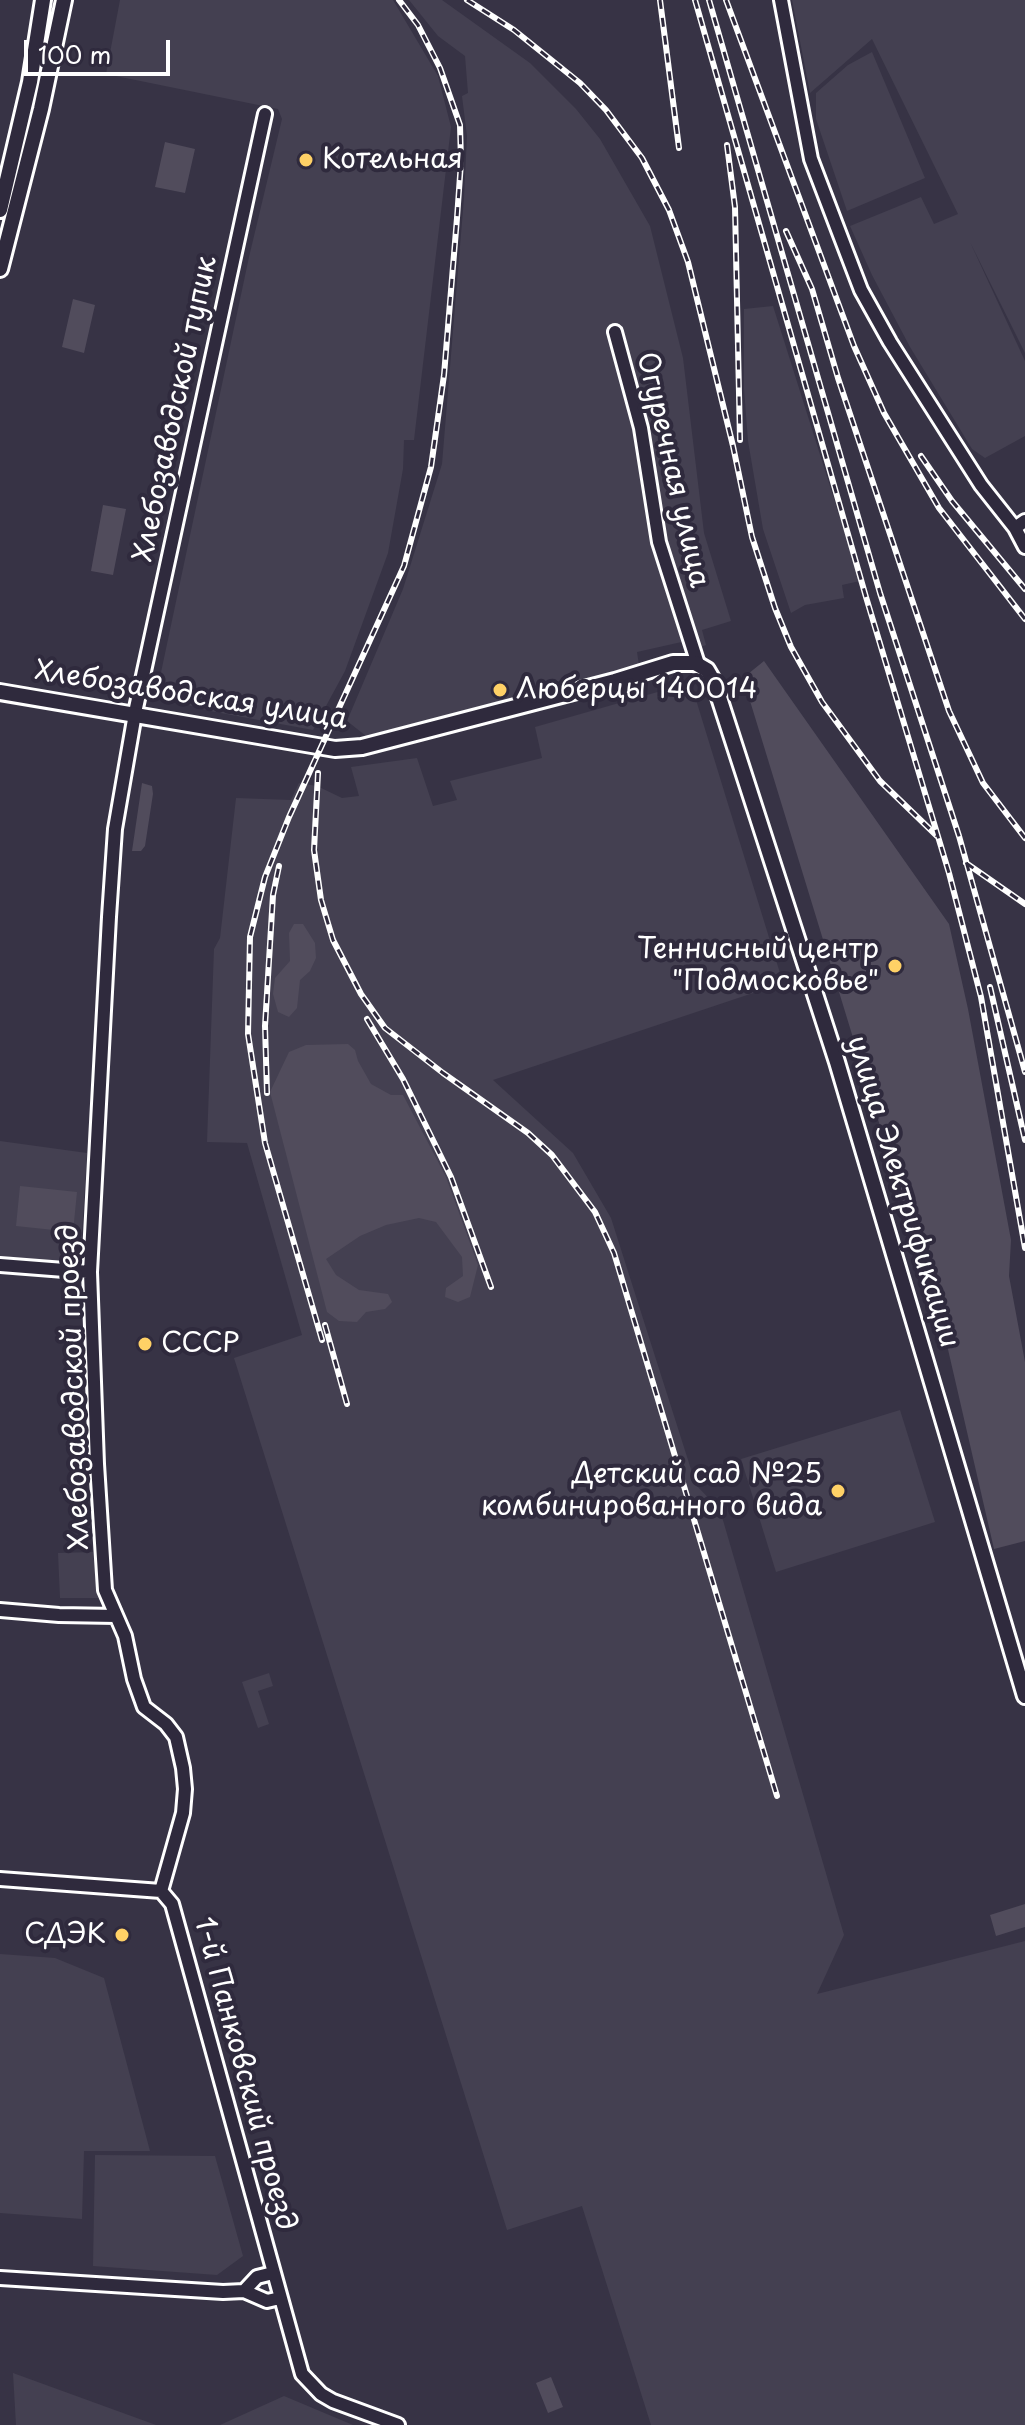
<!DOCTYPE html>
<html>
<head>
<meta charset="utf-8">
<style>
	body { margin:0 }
	#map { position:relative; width:1025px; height:2425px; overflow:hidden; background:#373345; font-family:"Playpen Sans",sans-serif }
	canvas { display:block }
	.scale { position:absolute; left:24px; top:40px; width:146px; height:36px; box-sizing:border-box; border:4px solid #fff; border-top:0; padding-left:10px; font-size:24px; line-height:28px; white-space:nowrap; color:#fff; -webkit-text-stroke:6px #2f2a3d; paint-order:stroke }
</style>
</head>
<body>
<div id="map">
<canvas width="1025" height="2425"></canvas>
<div class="scale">100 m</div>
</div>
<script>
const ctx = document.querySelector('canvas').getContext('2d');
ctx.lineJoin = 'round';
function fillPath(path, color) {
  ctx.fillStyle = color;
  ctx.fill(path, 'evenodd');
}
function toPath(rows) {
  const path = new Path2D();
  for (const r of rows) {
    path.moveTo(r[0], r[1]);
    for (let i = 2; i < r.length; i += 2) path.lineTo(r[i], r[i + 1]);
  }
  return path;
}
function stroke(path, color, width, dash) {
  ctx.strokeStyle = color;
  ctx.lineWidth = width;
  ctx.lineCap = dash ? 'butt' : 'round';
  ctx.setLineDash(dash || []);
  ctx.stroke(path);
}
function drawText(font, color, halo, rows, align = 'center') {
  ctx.font = font + ' "Playpen Sans",sans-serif';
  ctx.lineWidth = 8;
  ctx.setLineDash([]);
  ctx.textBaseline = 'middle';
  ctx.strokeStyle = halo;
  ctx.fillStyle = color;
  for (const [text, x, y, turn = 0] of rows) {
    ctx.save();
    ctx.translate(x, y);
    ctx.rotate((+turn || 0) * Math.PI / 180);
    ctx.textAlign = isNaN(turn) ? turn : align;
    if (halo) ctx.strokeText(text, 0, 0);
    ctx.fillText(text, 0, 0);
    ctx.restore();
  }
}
fillPath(toPath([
	[120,0,393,0,438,76,451,127,414,440,404,440,403,469,388,553,345,671,313,730,210,711,156,696,249,257,282,119,278,109,106,74],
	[409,0,442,0,530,63,576,109,600,139,650,226,683,358,704,533,731,621,702,630,706,645,698,648,667,544,648,426,622,330,608,335,635,422,653,547,686,641,637,652,639,665,366,736,347,721,403,589,442,464,464,198,467,136,462,96,468,93,465,56,438,36],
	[792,0,1025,0,1025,353,970,242,1025,361,1025,436,985,458,972,449,910,347,872,275,850,226,921,197,934,224,958,214,872,39,810,93],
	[872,52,925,178,847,211,816,119,816,93,848,65],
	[773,306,860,581,842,585,844,598,805,605,791,613,763,529,748,441,744,389,744,309],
	[682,685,693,690,783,983,493,1080,573,1153,611,1218,696,1485,720,1510,844,1935,817,1994,1025,1941,1025,2425,651,2425,582,2206,507,2230,234,1358,302,1335,247,1143,207,1142,214,949,220,938,236,798,291,800,299,783,317,786,342,798,359,796,351,767,417,758,433,806,457,800,450,781,542,758,535,727],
	[0,1141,87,1153,80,1265,0,1256],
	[900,1410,935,1522,776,1572,741,1459],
	[93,1552,98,1598,60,1598,58,1553],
	[269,1673,273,1686,258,1691,269,1724,258,1728,242,1682],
	[0,1954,55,1958,104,1978,150,2151,84,2151,82,2219,0,2213],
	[95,2155,215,2156,243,2256,217,2275,93,2266],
	[13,2373,156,2425,16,2425],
	[284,2396,353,2425,220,2425]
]), '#444051');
fillPath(toPath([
	[165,142,195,149,185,193,155,187],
	[73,299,95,305,84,353,62,347],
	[103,505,126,509,113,575,91,571],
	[764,661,949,924,968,1009,1011,1240,1009,1276,1025,1362,1025,1541,994,1549,947,1345,743,678],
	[142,783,152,786,153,794,145,846,141,851,132,851],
	[294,924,303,924,315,943,316,958,310,971,300,980,297,1008,289,1017,278,1012,273,994,275,978,290,961,289,933],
	[348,1044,355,1050,358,1061,371,1084,391,1095,403,1095,446,1177,478,1265,470,1297,458,1302,445,1297,446,1288,463,1276,462,1257,436,1222,419,1218,386,1225,360,1236,326,1259,336,1275,359,1290,388,1294,392,1302,385,1309,366,1312,357,1322,339,1321,327,1312,270,1092,289,1052,306,1045],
	[20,1186,77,1192,73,1232,16,1226],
	[1025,1904,1025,1927,996,1936,990,1915],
	[551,2377,563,2407,548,2413,536,2383]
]), '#514c5c');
const minor = toPath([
	[781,0,811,159,861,290,890,342,981,485,1015,528,1025,521],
	[615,332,641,428,659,542,698,664],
	[1015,528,1025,547],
	[0,1265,90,1272],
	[0,1610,59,1615,116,1616],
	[0,1879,161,1891],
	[161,1891,183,1813,185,1789,183,1768,176,1737,166,1724,144,1707,134,1679,125,1636,105,1590,97,1464,90,1272,109,917,115,829,136,708,265,114],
	[161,1891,172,1904,302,2374,321,2394,333,2401,398,2425],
	[0,2278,223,2292,244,2291],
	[244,2291,267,2301,280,2298],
	[244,2291,257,2277,273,2273]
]);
const major = toPath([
	[0,210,30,82,43,0],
	[0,269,41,109,64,0],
	[0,692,335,749,362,747,615,681,673,663,695,663,707,670,714,682,837,1062,1025,1696]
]);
stroke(minor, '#fff', 18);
stroke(major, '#fff', 20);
stroke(minor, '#2f2a3d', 12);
stroke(major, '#2f2a3d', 14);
const rail = toPath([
	[467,0,514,30,580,83,606,110,642,158,669,210,688,262,733,446,752,537,775,608,791,647,822,702,880,781,937,836],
	[660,0,679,148],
	[695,0,866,597,949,873,981,997,1025,1248],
	[709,0,880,593,959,836,1025,1072],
	[726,0,854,346,884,413,939,508,1025,619],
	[727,145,735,207,740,440],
	[786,231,812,289,838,378,949,711,983,783,1025,838],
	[921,456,952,501,1025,589],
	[318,773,314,850,321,900,333,940,361,994,385,1028,443,1073,528,1133,552,1155,595,1212,614,1253,777,1796],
	[966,863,1025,904],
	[990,987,1025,1140],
	[367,1019,403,1079,451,1177,491,1287],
	[267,1093,265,1026,273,895,279,866],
	[325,1325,347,1404],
	[322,1340,265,1143,248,1034,250,937,265,877,289,817,404,566,431,467,444,375,457,218,461,162,460,125,440,68,418,25,399,0]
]);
stroke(rail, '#fff', 6);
stroke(rail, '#2f2a3d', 3, [9]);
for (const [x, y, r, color] of [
	[306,160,8,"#ffd166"],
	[500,690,8,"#ffd166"],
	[895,966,8,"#ffd166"],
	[145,1344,8,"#ffd166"],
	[838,1491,8,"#ffd166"],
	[122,1935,8,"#ffd166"]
]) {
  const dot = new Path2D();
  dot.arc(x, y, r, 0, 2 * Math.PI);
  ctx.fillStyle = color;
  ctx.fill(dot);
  stroke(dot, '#2f2a3d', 3);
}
drawText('28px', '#fff', '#2f2a3d', [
	["Котельная",322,160],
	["Люберцы 140014",516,690],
	["Теннисный центр",879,950,"right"],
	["\"Подмосковье\"",879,982,"right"],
	["СССР",161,1344],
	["Детский сад №25",822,1475,"right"],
	["комбинированного вида",822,1507,"right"],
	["СДЭК",106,1935,"right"]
], 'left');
drawText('28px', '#fff', '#2f2a3d', [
	["Хлебозаводской тупик",176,409,-78],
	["Огуречная улица",672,470,77],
	["Хлебозаводская улица",191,696,9],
	["улица Электрификации",902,1192,73],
	["Хлебозаводской проезд",75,1387,-92],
	["1-й Панковский проезд",244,2074,75]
]);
</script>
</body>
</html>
